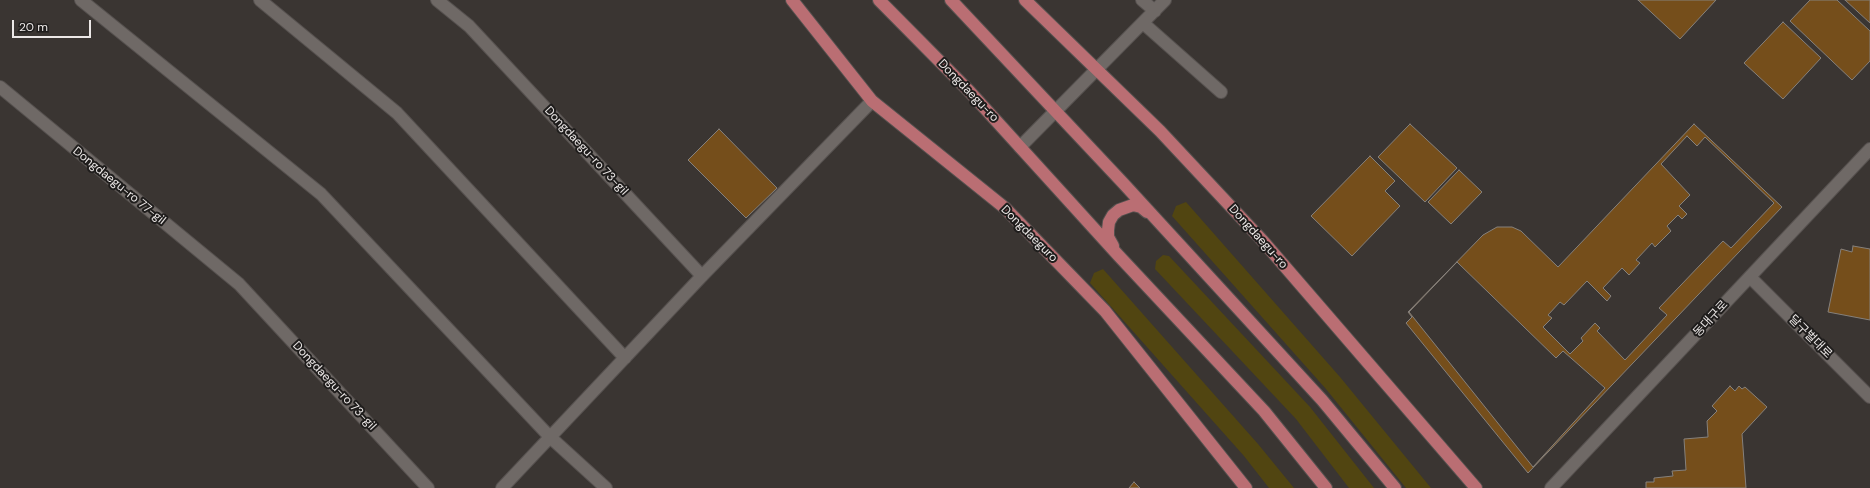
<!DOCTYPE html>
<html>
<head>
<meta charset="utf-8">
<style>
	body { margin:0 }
	#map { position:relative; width:1870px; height:488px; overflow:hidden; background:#3a3532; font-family:"DM Sans",sans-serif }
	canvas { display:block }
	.scale { position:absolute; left:12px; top:20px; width:79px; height:18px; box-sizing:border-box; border:2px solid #ece8e7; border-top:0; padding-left:5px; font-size:12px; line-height:14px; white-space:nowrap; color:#ece8e7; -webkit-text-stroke:3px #1f1d1c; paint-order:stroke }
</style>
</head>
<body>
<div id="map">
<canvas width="1870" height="488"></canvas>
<div class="scale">20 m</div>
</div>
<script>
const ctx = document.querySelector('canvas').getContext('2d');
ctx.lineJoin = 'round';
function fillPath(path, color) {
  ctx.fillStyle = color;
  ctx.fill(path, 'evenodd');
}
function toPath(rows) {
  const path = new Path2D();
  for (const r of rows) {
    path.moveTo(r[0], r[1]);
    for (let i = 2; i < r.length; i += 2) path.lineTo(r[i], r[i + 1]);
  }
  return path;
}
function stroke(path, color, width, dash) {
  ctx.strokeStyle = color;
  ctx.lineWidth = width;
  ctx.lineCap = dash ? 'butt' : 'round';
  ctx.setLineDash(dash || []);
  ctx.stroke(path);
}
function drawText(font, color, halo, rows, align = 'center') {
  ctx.font = font + ' "DM Sans","Noto Sans KR",sans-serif';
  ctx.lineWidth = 4;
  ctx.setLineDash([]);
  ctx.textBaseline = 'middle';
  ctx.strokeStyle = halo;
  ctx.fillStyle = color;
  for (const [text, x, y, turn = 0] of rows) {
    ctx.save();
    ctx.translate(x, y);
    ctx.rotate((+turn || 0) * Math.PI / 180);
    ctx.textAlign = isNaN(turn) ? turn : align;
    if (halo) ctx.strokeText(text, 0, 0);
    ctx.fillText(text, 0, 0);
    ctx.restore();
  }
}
fillPath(toPath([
	[1186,202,1340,377,1431,488,1406,488,1326,389,1172,216,1176,206],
	[1163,255,1169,256,1310,407,1374,488,1349,488,1296,419,1155,269,1156,261],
	[1103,269,1258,444,1294,488,1269,488,1244,456,1090,283,1094,273]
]), '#514511');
const building = toPath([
	[1638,0,1716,0,1680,39,1638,0],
	[1810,0,1837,0,1870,31,1870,61,1852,80,1790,21,1810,0],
	[1845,0,1870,0,1870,23,1845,0],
	[1783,22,1821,58,1783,99,1744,63,1783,22],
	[1410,124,1457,168,1425,202,1378,157,1410,124],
	[1694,124,1782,207,1528,473,1406,323,1412,317,1408,312,1483,235,1497,227,1512,227,1521,231,1558,267,1694,124],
	[719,129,777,188,746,218,688,160,719,129],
	[1687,136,1697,146,1705,137,1774,203,1731,248,1723,241,1659,308,1667,315,1625,360,1597,331,1600,328,1595,323,1581,338,1583,341,1570,354,1543,327,1552,318,1548,315,1560,302,1564,305,1587,281,1607,301,1611,296,1603,288,1622,268,1629,275,1640,263,1636,260,1652,243,1655,247,1671,231,1667,226,1678,215,1682,219,1687,214,1679,206,1690,195,1661,164,1687,136],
	[1370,156,1395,181,1385,191,1400,206,1352,256,1311,216,1370,156],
	[1459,170,1482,192,1451,224,1428,202,1459,170],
	[1853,246,1870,249,1870,320,1828,312,1841,249,1852,252,1853,246],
	[1457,262,1556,358,1563,351,1605,388,1533,467,1409,312,1457,262],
	[1730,386,1735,391,1739,386,1742,389,1745,387,1767,407,1742,434,1746,488,1646,488,1646,482,1654,482,1654,478,1673,476,1672,471,1686,470,1684,439,1708,437,1707,421,1717,411,1712,406,1730,386],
	[1134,482,1140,488,1129,488,1134,482]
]);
fillPath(building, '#754e1b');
stroke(building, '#86817c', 1);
const minor = toPath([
	[81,0,321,194,550,437,606,488],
	[260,0,397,113,625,358],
	[437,0,469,26,702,276],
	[1142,0,1155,11],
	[1143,23,1221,92],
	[0,87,239,284,428,488],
	[1020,147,1165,0],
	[1751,278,1870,397],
	[502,488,702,276,872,101],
	[1551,488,1870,149]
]);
const major = toPath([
	[792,0,872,101,1005,208,1105,311,1246,488],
	[879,0,970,92,1118,255,1264,411,1326,488],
	[951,0,1123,183,1322,400,1395,488],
	[1025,0,1160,131,1262,240,1476,488],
	[1113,246,1108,237,1108,230,1109,222,1113,215,1119,210,1133,205,1141,207,1147,212]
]);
stroke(minor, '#56514f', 14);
stroke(major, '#56514f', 14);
stroke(minor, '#6f6966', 12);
stroke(major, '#ba6e73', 12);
drawText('12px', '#ece8e7', '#1f1d1c', [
	["Dongdaegu-ro",968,91,46],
	["Dongdaegu-ro 73-gil",586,151,47],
	["Dongdaegu-ro 77-gil",119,186,39],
	["Dongdaeguro",1029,234,45],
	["Dongdaegu-ro",1258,237,48],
	["동대구로",1711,319,-47],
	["달구벌대로",1810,337,45],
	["Dongdaegu-ro 73-gil",334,386,47]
]);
</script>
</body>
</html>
